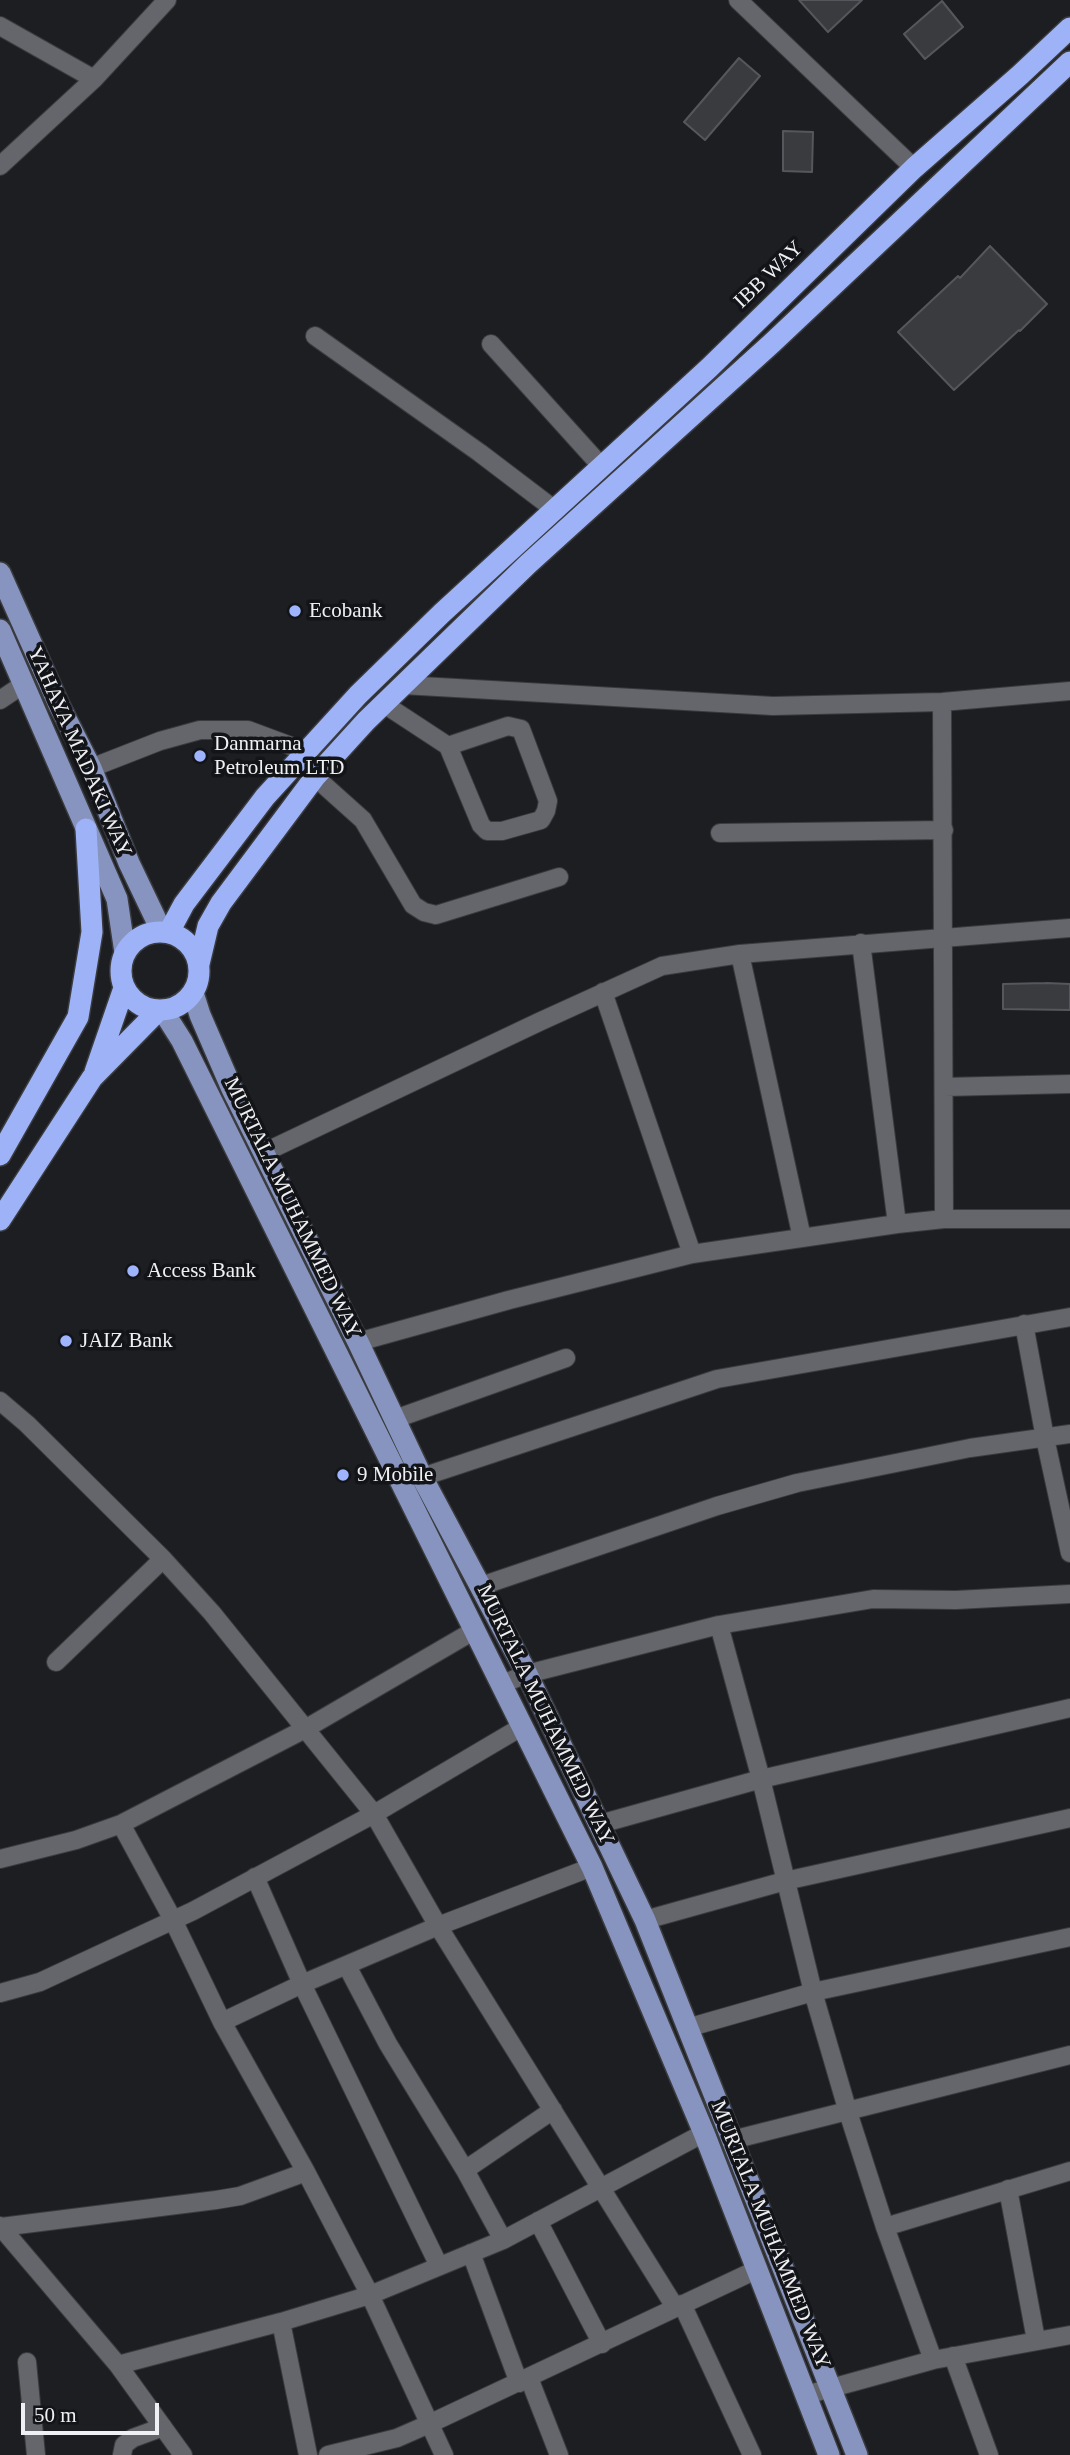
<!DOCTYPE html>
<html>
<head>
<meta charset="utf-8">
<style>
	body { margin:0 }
	#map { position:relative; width:1070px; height:2455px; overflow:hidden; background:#1c1e21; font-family:"Times New Roman",serif }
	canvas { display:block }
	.scale { position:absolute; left:21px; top:2403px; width:138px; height:32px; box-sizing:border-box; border:4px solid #eff0f3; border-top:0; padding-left:9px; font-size:21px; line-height:24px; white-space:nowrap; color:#eff0f3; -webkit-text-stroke:5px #131418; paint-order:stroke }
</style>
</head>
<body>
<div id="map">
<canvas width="1070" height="2455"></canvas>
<div class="scale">50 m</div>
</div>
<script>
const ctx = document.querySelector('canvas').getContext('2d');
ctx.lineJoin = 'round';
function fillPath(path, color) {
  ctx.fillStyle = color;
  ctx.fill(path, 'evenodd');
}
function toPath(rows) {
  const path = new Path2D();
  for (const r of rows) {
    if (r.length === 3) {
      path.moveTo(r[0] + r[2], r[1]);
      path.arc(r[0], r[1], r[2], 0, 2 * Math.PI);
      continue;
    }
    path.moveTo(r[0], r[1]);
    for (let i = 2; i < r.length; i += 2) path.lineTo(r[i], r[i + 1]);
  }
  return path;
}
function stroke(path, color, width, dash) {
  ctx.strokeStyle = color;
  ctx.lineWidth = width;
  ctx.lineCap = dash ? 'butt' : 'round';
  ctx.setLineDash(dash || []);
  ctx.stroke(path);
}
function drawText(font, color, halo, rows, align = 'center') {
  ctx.font = font + ' "Times New Roman",serif';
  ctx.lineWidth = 7;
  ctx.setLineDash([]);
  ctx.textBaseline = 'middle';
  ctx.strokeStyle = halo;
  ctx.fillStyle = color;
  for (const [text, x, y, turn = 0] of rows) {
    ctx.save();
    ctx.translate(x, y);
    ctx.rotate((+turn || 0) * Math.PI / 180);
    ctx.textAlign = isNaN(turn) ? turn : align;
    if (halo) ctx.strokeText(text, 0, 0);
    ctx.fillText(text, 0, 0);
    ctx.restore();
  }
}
const building = toPath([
	[799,0,862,0,828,32,799,0],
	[942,1,963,27,925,59,904,34,942,1],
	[739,58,760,76,705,140,684,122,739,58],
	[783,131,813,132,812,172,783,171,783,131],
	[990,246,1047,304,1020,331,1019,330,954,390,898,332,958,276,960,278,990,246],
	[1046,983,1070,984,1070,1010,1003,1009,1003,984,1046,983]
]);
fillPath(building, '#393b3f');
stroke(building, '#56575c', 2);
const minor = toPath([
	[738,0,914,168],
	[0,26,94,79],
	[0,166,94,79,167,0],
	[315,336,480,453,555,510],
	[491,344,602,467],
	[403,685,773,706,942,702,1070,691],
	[0,700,24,684],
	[942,702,944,1219],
	[384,704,448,746,481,825,487,831,502,831,541,820,546,811,548,801,521,729,508,726,448,746],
	[91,768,160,741,200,730,248,730,307,752],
	[315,777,363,820,413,905,424,912,436,915,559,877],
	[720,833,944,830],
	[861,943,897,1224],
	[740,954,802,1238],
	[603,992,692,1254],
	[944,1087,1070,1084],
	[263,1153,539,1022,662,966,740,954,1070,928],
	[1024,1324,1045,1438,1070,1553],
	[358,1342,509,1300,692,1254,897,1224,944,1219,1070,1219],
	[0,1401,27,1424,163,1559,212,1613,374,1814,438,1926,675,2307],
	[395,1419,566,1358],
	[422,1477,717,1379,1070,1317],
	[481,1586,717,1506,797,1483,970,1448,1070,1434],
	[719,1625,761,1779,813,1992,848,2112,885,2227,933,2360],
	[56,1662,163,1559],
	[502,1684,527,1674,719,1625,873,1599,956,1600,1070,1594],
	[121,1824,173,1920,222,2022,306,2172,370,2295,444,2455],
	[600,1824,761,1779,1070,1708],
	[0,1859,76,1840,121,1824,305,1729,475,1630],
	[255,1877,302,1984,439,2266],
	[645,1920,785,1881,1070,1818],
	[347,1966,388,2044,465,2170,503,2240],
	[0,1993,40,1982,193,1911,374,1814,523,1726],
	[222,2022,302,1984,438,1926,592,1867],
	[687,2028,813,1992,1070,1937],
	[732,2140,1070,2055],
	[465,2170,553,2110],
	[1008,2189,1036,2340],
	[538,2221,602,2344],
	[0,2226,118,2365,183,2455],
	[1,2227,216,2200,240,2196,306,2172],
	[885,2227,1070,2171],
	[471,2253,519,2383],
	[682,2304,752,2455],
	[281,2322,308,2455],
	[953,2356,989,2455],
	[27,2362,36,2455],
	[118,2365,281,2322,370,2295,503,2240,704,2133],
	[529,2378,559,2455],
	[806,2395,933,2360,1070,2335],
	[122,2455,124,2445,133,2438,163,2427],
	[328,2455,397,2438,429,2424,758,2269]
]);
const major = toPath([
	[0,573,59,705,91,768,129,863,161,930],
	[0,630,117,899,125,953],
	[193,993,200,1015,232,1089,358,1342,422,1477,527,1674,645,1920,857,2455],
	[163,1011,182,1041,592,1867,704,2133,829,2455]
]);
const highway = toPath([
	[160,971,39],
	[169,932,184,904,265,797,358,695,442,613,709,368,914,168,1020,75,1070,28],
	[199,964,208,926,221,903,315,777,366,721,528,564,772,343,1070,62],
	[95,1072,124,988],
	[0,1155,78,1017,92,932,86,829],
	[0,1220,92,1078,158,1011]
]);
stroke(minor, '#3a3b3e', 20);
stroke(major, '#3a3b3e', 24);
stroke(highway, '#3a3b3e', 24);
stroke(minor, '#65666b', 18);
stroke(major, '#8794bf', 21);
stroke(highway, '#9eb2f7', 21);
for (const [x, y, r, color] of [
	[295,611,7,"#9eb4fd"],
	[200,756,7,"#9eb4fd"],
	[133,1271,7,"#9eb4fd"],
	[66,1341,7,"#9eb4fd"],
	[343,1475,7,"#9eb4fd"]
]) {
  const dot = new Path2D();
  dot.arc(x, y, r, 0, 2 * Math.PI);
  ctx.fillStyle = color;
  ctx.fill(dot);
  stroke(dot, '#131418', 2.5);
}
drawText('21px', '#eff0f3', '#131418', [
	["IBB WAY",769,275,-44],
	["YAHAYA MADAKI WAY",79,752,66],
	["MURTALA MUHAMMED WAY",292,1208,64],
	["MURTALA MUHAMMED WAY",545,1715,64],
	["MURTALA MUHAMMED WAY",770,2235,68]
]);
drawText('21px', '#eff0f3', '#131418', [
	["Ecobank",309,611],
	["Danmarna",214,744],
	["Petroleum LTD",214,768],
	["Access Bank",147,1271],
	["JAIZ Bank",80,1341],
	["9 Mobile",357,1475]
], 'left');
</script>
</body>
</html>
